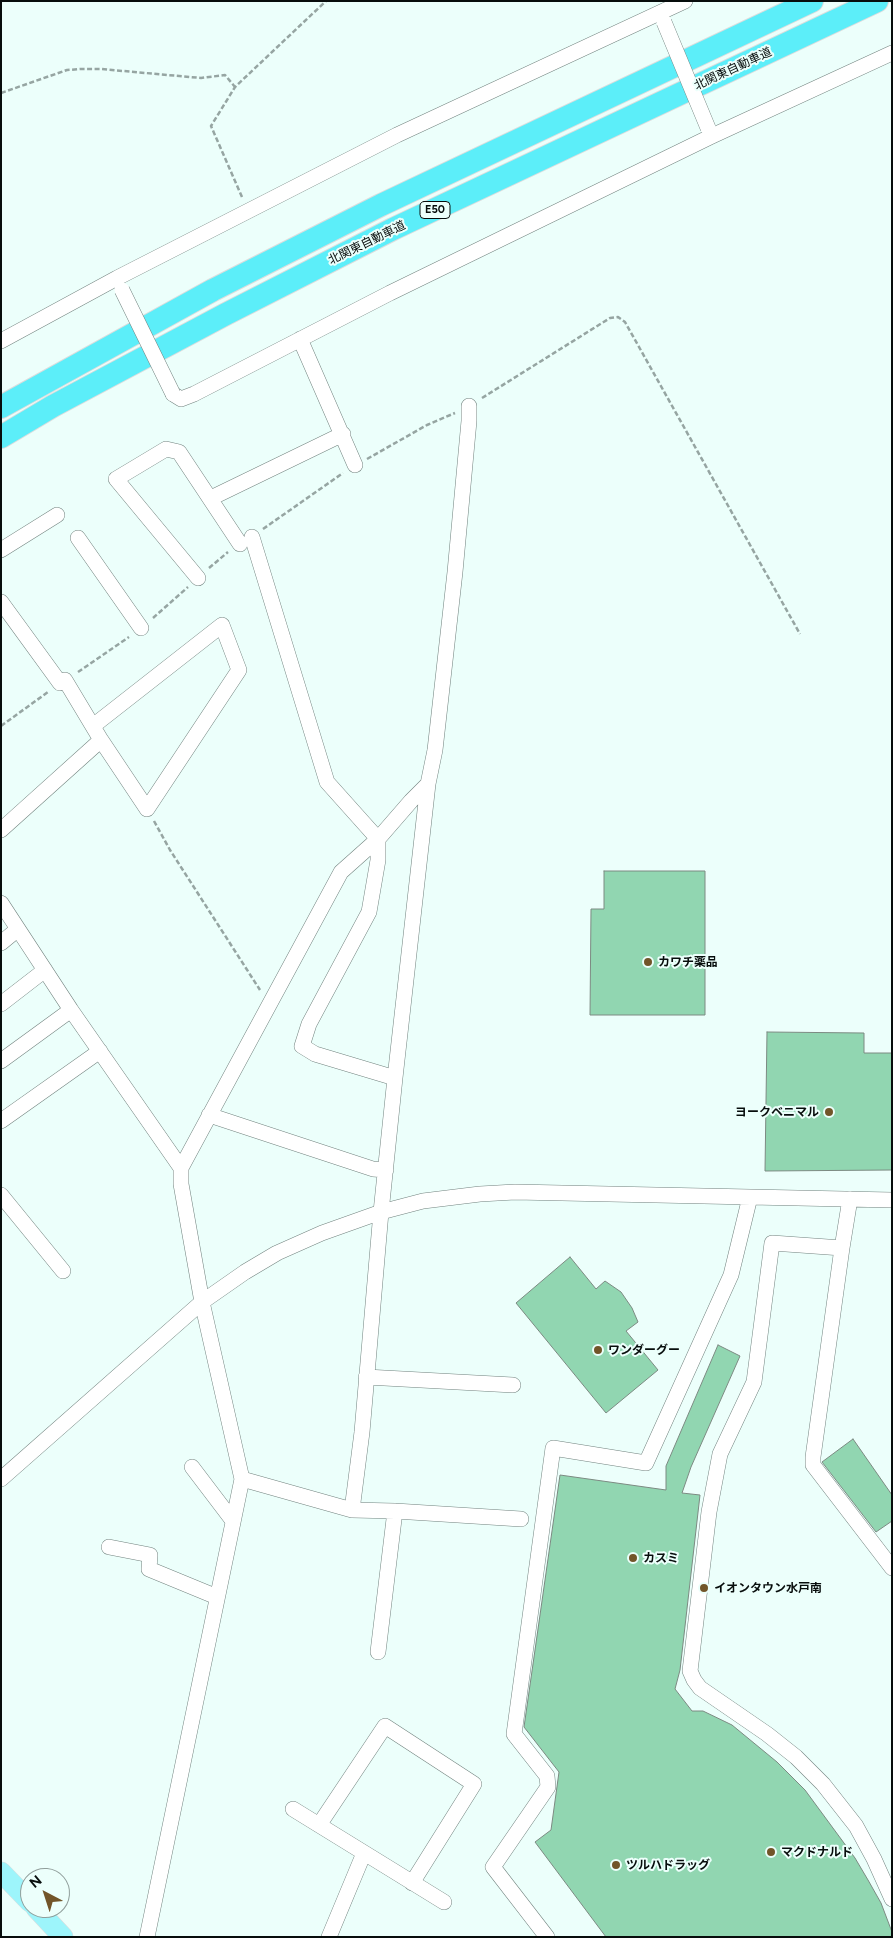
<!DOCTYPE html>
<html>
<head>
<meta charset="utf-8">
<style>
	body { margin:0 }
	#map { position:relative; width:893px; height:1938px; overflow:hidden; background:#ecfffb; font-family:Figtree,sans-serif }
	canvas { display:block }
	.frame { position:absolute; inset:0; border:2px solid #070d0c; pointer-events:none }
	.north { position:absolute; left:20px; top:1868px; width:50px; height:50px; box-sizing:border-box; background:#ecfffb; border:1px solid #909e9b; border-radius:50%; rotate:320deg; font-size:14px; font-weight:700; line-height:20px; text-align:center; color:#070d0c }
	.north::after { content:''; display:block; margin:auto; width:18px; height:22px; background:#725529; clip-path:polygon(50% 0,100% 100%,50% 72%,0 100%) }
</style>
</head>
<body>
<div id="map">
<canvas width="893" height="1938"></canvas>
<div class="frame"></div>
<div class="north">N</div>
</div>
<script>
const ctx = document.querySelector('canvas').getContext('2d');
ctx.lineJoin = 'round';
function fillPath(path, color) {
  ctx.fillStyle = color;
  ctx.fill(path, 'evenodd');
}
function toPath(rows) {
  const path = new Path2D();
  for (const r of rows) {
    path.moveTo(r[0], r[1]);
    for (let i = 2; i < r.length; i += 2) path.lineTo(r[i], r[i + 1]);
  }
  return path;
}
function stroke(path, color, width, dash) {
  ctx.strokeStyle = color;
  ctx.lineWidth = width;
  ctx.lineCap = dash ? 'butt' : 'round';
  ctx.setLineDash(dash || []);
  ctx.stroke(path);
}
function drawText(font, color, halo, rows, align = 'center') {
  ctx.font = font + ' Figtree,"Noto Sans JP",sans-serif';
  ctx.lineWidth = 4;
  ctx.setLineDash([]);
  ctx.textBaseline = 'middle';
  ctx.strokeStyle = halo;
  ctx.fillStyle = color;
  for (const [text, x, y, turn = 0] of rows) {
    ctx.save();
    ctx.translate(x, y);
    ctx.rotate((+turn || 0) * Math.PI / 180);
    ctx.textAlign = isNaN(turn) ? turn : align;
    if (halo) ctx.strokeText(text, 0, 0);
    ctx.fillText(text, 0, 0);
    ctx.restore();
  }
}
const building = toPath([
	[604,871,705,871,705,1015,590,1015,591,909,604,909,604,871],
	[767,1032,864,1033,864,1053,892,1053,892,1170,765,1171,767,1032],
	[570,1257,596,1289,605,1281,621,1292,632,1308,638,1322,626,1331,658,1370,606,1413,516,1303,570,1257],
	[718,1345,740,1356,691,1467,682,1493,700,1495,680,1670,675,1689,692,1711,703,1711,732,1725,777,1762,805,1790,855,1858,868,1880,881,1903,892,1932,892,1937,606,1937,535,1842,551,1830,559,1772,524,1727,560,1475,666,1490,666,1466,718,1345],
	[853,1439,892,1495,892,1521,876,1532,822,1462,853,1439]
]);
fillPath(building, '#91d6b1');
stroke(building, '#7c8a82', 1);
const minor = toPath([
	[300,339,355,465],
	[1,341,117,278,397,135,685,1],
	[173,394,181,399,194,394,390,293,712,136,892,53],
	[211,498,343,434],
	[252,537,327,782,378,839,378,860,369,912,309,1024,302,1046,315,1054,395,1078],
	[78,538,141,628],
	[1,550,57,515],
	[198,578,116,479,166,449,179,452,240,544],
	[1,602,60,683],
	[93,726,222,625,239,670,147,809,101,740],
	[1,830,101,740,65,680],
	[1,903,71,1010,181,1168],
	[1,943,18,929],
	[1,1004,45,970],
	[1,1061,71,1010],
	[209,1115,373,1169,386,1170],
	[1,1121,100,1051],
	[1,1195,63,1271],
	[850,1199,842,1248,813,1457,813,1465,892,1568],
	[842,1248,772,1243,754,1382,720,1454,709,1512,690,1671,694,1680,700,1688,767,1734,796,1757,823,1784,856,1826,874,1859,892,1899],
	[366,1377,513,1385],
	[192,1467,233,1521],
	[1,1479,202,1302,245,1272,277,1253,322,1233,381,1212,423,1201,480,1194,515,1192,892,1200],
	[242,1479,352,1510,362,1432,381,1212,395,1078,428,784,435,750,455,572,469,421,469,406],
	[352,1510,395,1511,521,1519],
	[109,1547,150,1555,149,1569,217,1597],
	[378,1652,395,1511],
	[293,1809,444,1902],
	[319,1825,385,1726,474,1784,412,1883],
	[147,1937,242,1479,202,1302,181,1184,181,1168,341,872,378,839,411,801,428,784],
	[329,1937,364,1853],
	[547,1937,493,1867,548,1787,547,1776,514,1734,553,1448,646,1463,731,1275,750,1197]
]);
const major = toPath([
	[1,1872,30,1902],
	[36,1908,63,1937]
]);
const highway = toPath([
	[1,407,213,290,381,205,812,1],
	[1,437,53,406,226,314,393,229,877,1]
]);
stroke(minor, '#72837f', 16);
stroke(major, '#dcdddd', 21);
stroke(highway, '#dcdddd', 24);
stroke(toPath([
	[1,93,67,70,81,69,101,69,201,78,225,75,235,87],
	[242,197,211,126,235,87,326,1],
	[482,398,610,318,618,317,625,322,800,634],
	[367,459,427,425,455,413],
	[263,529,343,473],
	[209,568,228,552],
	[153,618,188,587],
	[78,672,129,637],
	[1,726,48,692],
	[154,821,170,850,260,990]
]), '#96a5a2', 2.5, [5, 2.5]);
stroke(minor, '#fff', 15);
stroke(major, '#9df5fb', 20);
stroke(highway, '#5ceef9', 22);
const minorBridge = toPath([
	[664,22,708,128],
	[122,290,173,394]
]);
stroke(minorBridge, '#72837f', 16, []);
stroke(minorBridge, '#fff', 15);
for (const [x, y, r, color] of [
	[648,962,5,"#725529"],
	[829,1112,5,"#725529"],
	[598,1350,5,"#725529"],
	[633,1558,5,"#725529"],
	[704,1588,5,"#725529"],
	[771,1852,5,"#725529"],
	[616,1865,5,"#725529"]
]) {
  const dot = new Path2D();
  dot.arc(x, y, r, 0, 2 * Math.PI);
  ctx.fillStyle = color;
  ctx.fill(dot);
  stroke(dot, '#ecfffb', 2);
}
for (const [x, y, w] of [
	[435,210,30]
]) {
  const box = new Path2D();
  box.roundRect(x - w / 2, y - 8.5, w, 17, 4);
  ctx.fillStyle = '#ecfffb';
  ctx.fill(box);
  stroke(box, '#070d0c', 1);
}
drawText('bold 11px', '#070d0c', null, [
	["E50",435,210]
]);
drawText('12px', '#070d0c', '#ecfffb', [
	["北関東自動車道",733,69,-25],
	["北関東自動車道",367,243,-26]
]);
drawText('bold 12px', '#070d0c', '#ecfffb', [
	["カワチ薬品",658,962],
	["ヨークベニマル",819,1112,"right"],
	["ワンダーグー",608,1350],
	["カスミ",643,1558],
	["イオンタウン水戸南",714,1588],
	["マクドナルド",781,1852],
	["ツルハドラッグ",626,1865]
], 'left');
</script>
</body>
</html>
